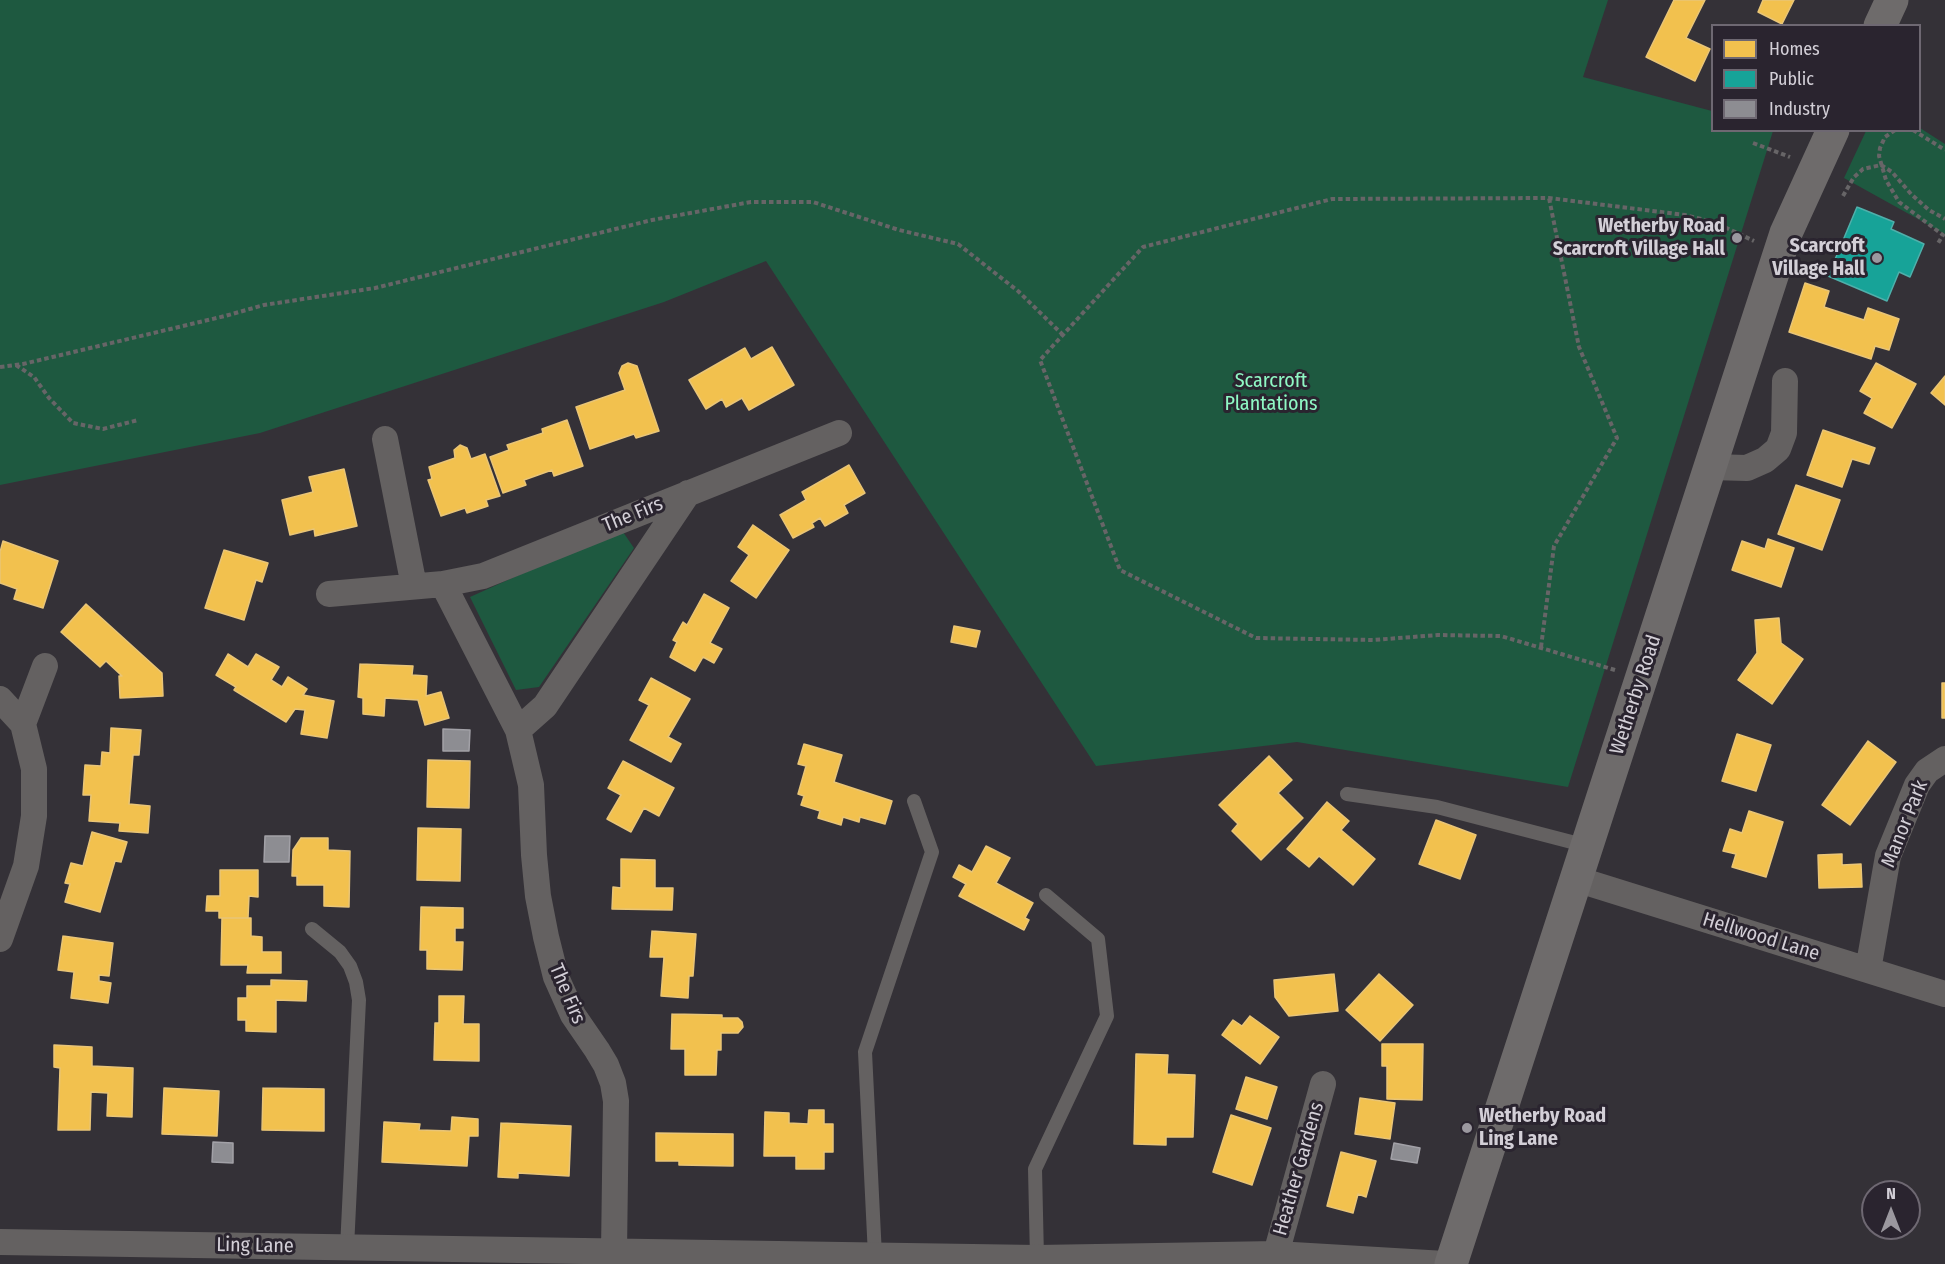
<!DOCTYPE html>
<html>
<head>
<meta charset="utf-8">
<style>
	body { margin:0 }
	#map { position:relative; width:1945px; height:1264px; overflow:hidden; background:#343137; font-family:"Fira Sans Condensed",sans-serif }
	canvas { display:block }
	.legend { position:absolute; left:1711px; top:24px; width:210px; height:108px; box-sizing:border-box; background:#2a242f; border:2px solid #6e6872; margin:0; padding:8px 10px; list-style:none; font-size:18px; color:#d3cfd7 }
	.legend li { display:flex; align-items:center; gap:12px; height:30px }
	.legend b { width:30px; border:2px solid #6e6872 }
	.north { position:absolute; left:1861px; top:1180px; width:60px; height:60px; box-sizing:border-box; background:#2a242f; border:2px solid #6e6872; border-radius:50%; rotate:0deg; font-size:16px; font-weight:700; line-height:24px; text-align:center; color:#d3cfd7 }
	.north::after { content:''; display:block; margin:auto; width:21px; height:27px; background:#9b989f; clip-path:polygon(50% 0,100% 100%,50% 72%,0 100%) }
</style>
</head>
<body>
<div id="map">
<canvas width="1945" height="1264"></canvas>
<ul class="legend">
<li><b style="height:16px;background:#f2c14e"></b>Homes</li>
<li><b style="height:16px;background:#17a398"></b>Public</li>
<li><b style="height:16px;background:#8d8d92"></b>Industry</li>
</ul>
<div class="north">N</div>
</div>
<script>
const ctx = document.querySelector('canvas').getContext('2d');
ctx.lineJoin = 'round';
function fillPath(path, color) {
  ctx.fillStyle = color;
  ctx.fill(path, 'evenodd');
}
function toPath(rows) {
  const path = new Path2D();
  for (const r of rows) {
    path.moveTo(r[0], r[1]);
    for (let i = 2; i < r.length; i += 2) path.lineTo(r[i], r[i + 1]);
  }
  return path;
}
function stroke(path, color, width, dash) {
  ctx.strokeStyle = color;
  ctx.lineWidth = width;
  ctx.lineCap = dash ? 'butt' : 'round';
  ctx.setLineDash(dash || []);
  ctx.stroke(path);
}
function drawText(font, color, halo, rows, align = 'center') {
  ctx.font = font + ' "Fira Sans Condensed",sans-serif';
  ctx.lineWidth = 6;
  ctx.setLineDash([]);
  ctx.textBaseline = 'middle';
  ctx.strokeStyle = halo;
  ctx.fillStyle = color;
  for (const [text, x, y, turn = 0] of rows) {
    ctx.save();
    ctx.translate(x, y);
    ctx.rotate((+turn || 0) * Math.PI / 180);
    ctx.textAlign = isNaN(turn) ? turn : align;
    if (halo) ctx.strokeText(text, 0, 0);
    ctx.fillText(text, 0, 0);
    ctx.restore();
  }
}
fillPath(toPath([
	[0,0,1608,0,1583,77,1712,111,1712,130,1773,131,1568,787,1297,742,1096,766,766,261,664,302,260,433,0,485],
	[1920,128,1945,144,1945,234,1844,178,1866,131,1920,130],
	[621,529,634,548,539,687,516,690,470,597]
]), '#1e5940');
const homes = toPath([
	[1674,0,1705,0,1686,38,1710,49,1695,81,1646,57,1674,0],
	[1763,0,1794,0,1782,24,1758,12,1763,0],
	[1805,283,1829,291,1824,307,1864,320,1868,308,1899,319,1889,350,1875,346,1871,359,1789,332,1805,283],
	[772,347,794,385,749,410,742,398,726,407,722,399,706,409,689,380,745,348,751,359,772,347],
	[628,363,637,366,659,431,636,438,634,434,590,449,576,407,625,390,619,373,622,366,628,363],
	[1876,363,1916,384,1892,428,1864,413,1872,398,1860,391,1876,363],
	[1945,376,1945,405,1931,393,1945,376],
	[567,420,583,466,554,476,552,470,524,480,526,485,503,493,490,457,509,450,507,445,543,433,542,429,567,420],
	[1823,430,1875,448,1869,464,1852,459,1842,487,1807,475,1823,430],
	[460,445,467,448,471,459,485,454,500,496,486,500,488,506,467,513,465,508,441,516,428,480,432,479,429,467,455,458,454,450,460,445],
	[849,465,865,493,844,505,848,513,825,526,820,518,812,523,814,527,793,538,780,515,806,500,802,492,849,465],
	[344,469,357,526,315,536,314,529,290,535,282,500,313,492,309,477,344,469],
	[1796,485,1840,500,1822,550,1778,534,1796,485],
	[753,525,789,550,756,598,731,581,749,555,738,547,753,525],
	[1768,539,1794,548,1781,587,1732,570,1742,541,1765,549,1768,539],
	[3,541,58,561,43,608,14,599,17,589,0,583,0,552,3,541],
	[224,550,268,563,262,582,256,580,244,620,205,608,224,550],
	[704,594,729,608,710,643,722,649,714,663,703,657,695,671,670,657,677,642,673,640,683,622,687,625,704,594],
	[86,604,162,673,163,696,120,698,119,676,122,676,106,661,100,667,61,632,86,604],
	[1779,618,1781,643,1803,659,1772,704,1738,680,1757,653,1755,620,1779,618],
	[954,626,980,631,976,647,951,642,954,626],
	[228,654,248,667,256,654,279,667,271,680,282,687,288,677,307,689,303,695,334,701,327,738,301,734,305,710,295,709,286,722,234,690,236,687,216,675,228,654],
	[360,664,413,666,412,675,427,676,426,696,441,692,449,718,425,725,418,700,385,698,384,716,363,714,363,698,358,697,360,664],
	[651,678,690,699,668,737,681,744,671,762,630,740,649,705,639,700,651,678],
	[1942,683,1945,683,1945,718,1942,718,1942,683],
	[111,728,141,730,139,755,133,755,129,804,150,806,148,833,119,831,120,823,89,821,91,795,83,795,85,765,101,766,102,752,110,753,111,728],
	[1737,734,1771,745,1756,791,1722,781,1737,734],
	[1868,741,1896,762,1850,825,1822,805,1868,741],
	[804,744,842,755,834,782,892,801,885,824,860,817,859,822,843,817,841,825,818,818,820,811,801,805,804,796,798,794,806,766,798,764,804,744],
	[1269,756,1292,780,1278,793,1303,818,1261,860,1232,831,1238,824,1219,805,1269,756],
	[428,760,470,761,469,808,427,807,428,760],
	[623,761,674,788,659,816,644,808,631,832,607,819,621,795,608,788,623,761],
	[1327,802,1349,821,1341,830,1375,859,1353,885,1319,856,1309,867,1287,849,1327,802],
	[1749,811,1783,822,1766,877,1732,867,1736,854,1723,851,1730,829,1742,833,1749,811],
	[1436,820,1476,835,1460,879,1419,864,1436,820],
	[418,828,461,829,460,881,417,880,418,828],
	[92,832,127,842,121,862,115,861,100,912,65,902,70,884,65,883,71,863,83,866,92,832],
	[301,838,328,838,328,850,350,851,349,907,324,906,324,885,297,885,297,876,292,876,293,850,301,838],
	[986,846,1010,858,996,883,1033,903,1025,918,1029,920,1024,930,959,896,966,884,953,877,959,865,972,872,986,846],
	[1842,854,1842,865,1861,864,1862,887,1819,888,1818,855,1842,854],
	[621,859,655,860,655,888,673,888,672,910,612,909,613,887,621,888,621,859],
	[220,870,258,870,258,897,249,896,248,918,219,918,219,911,206,911,207,896,220,896,220,870],
	[421,907,463,908,463,928,455,928,455,942,463,942,462,970,427,969,427,950,420,950,421,907],
	[222,918,251,918,251,936,262,937,262,952,281,952,281,973,247,973,248,965,221,965,222,918],
	[652,931,696,934,693,976,689,976,688,998,661,996,664,957,650,957,652,931],
	[63,936,113,943,109,976,99,975,99,981,111,983,108,1003,71,998,74,972,58,970,63,936],
	[1334,974,1338,1011,1289,1016,1275,997,1274,980,1334,974],
	[1379,974,1413,1005,1380,1041,1346,1010,1379,974],
	[271,980,307,981,306,1001,276,1000,276,1032,246,1031,246,1020,238,1020,238,998,247,998,247,986,271,986,271,980],
	[439,996,464,996,463,1024,479,1024,479,1061,434,1060,435,1023,439,1023,439,996],
	[672,1014,722,1015,722,1018,738,1018,742,1022,743,1027,738,1033,721,1033,721,1050,717,1050,716,1075,685,1075,685,1049,671,1049,672,1014],
	[1250,1016,1279,1037,1260,1064,1222,1035,1233,1020,1242,1026,1250,1016],
	[1382,1044,1423,1044,1422,1100,1387,1099,1387,1066,1382,1066,1382,1044],
	[54,1045,92,1047,92,1066,133,1068,132,1117,107,1116,108,1093,91,1092,90,1130,58,1130,60,1068,54,1067,54,1045],
	[1136,1054,1168,1055,1167,1074,1195,1075,1193,1137,1166,1137,1166,1145,1134,1144,1136,1054],
	[1246,1077,1277,1087,1267,1119,1236,1109,1246,1077],
	[164,1088,219,1091,217,1136,162,1134,164,1088],
	[263,1088,324,1089,324,1131,262,1130,263,1088],
	[1360,1098,1395,1103,1390,1139,1355,1134,1360,1098],
	[809,1110,824,1110,824,1124,833,1124,833,1152,824,1152,824,1169,796,1169,796,1156,764,1156,765,1112,789,1113,789,1123,808,1124,809,1110],
	[1231,1115,1271,1128,1252,1185,1213,1172,1231,1115],
	[452,1117,478,1119,478,1136,469,1136,467,1166,382,1162,384,1122,420,1124,419,1130,451,1131,452,1117],
	[501,1123,571,1126,569,1176,518,1173,518,1178,498,1177,501,1123],
	[656,1133,733,1134,733,1166,679,1165,679,1161,656,1161,656,1133],
	[1341,1152,1376,1161,1366,1197,1358,1194,1353,1213,1327,1206,1341,1152]
]);
fillPath(homes, '#f2c14e');
stroke(homes, '#e9c577', 1.5);
const public = toPath([
	[1857,207,1894,222,1891,229,1924,244,1910,277,1899,272,1887,301,1828,276,1857,207]
]);
fillPath(public, '#17a398');
stroke(public, '#4fb0ab', 1.5);
const industry = toPath([
	[443,729,470,730,469,751,443,751,443,729],
	[265,836,290,836,289,862,264,862,265,836],
	[213,1142,233,1143,233,1163,212,1162,213,1142],
	[1394,1143,1420,1148,1417,1163,1391,1159,1394,1143]
]);
fillPath(industry, '#8d8d92');
stroke(industry, '#a2a1a7', 1.5);
stroke(toPath([
	[1895,130,1885,137,1880,148,1879,156,1886,180,1899,202,1943,235,1937,245],
	[1913,130,1945,150],
	[1753,143,1790,157],
	[1843,196,1854,177,1863,169,1881,165,1892,172,1911,194,1929,210,1945,219],
	[16,365,34,377,49,398,73,423,103,429,138,420],
	[0,367,23,364,225,316,264,305,375,288,652,220,751,202,813,202,899,230,958,244,1018,291,1063,335],
	[1541,647,1554,546,1617,438,1579,347,1549,198],
	[1615,670,1501,636,1438,635,1373,640,1256,638,1120,570,1040,360,1143,247,1332,199,1549,198,1685,215,1714,222,1754,241]
]), '#676567', 4, [4.5, 3]);
stroke(toPath([
	[1347,794,1437,807,1587,846],
	[312,929,340,952,350,966,356,982,359,1000,347,1248],
	[875,1256,865,1052,932,852,914,801],
	[1037,1258,1035,1169,1107,1016,1098,939,1046,895]
]), '#646161', 14);
stroke(toPath([
	[385,439,414,586],
	[1710,467,1747,468,1765,460,1778,449,1784,433,1785,381],
	[443,584,518,730],
	[329,594,443,584,483,576,839,433],
	[0,699,23,724,34,769,34,816,26,866,0,939],
	[23,724,45,666],
	[1576,879,1945,994],
	[1868,970,1888,856,1917,785,1927,771,1945,759],
	[0,1242,1037,1258,1276,1254,1445,1264],
	[614,1252,616,1101,613,1083,606,1065,597,1050,573,1015,556,977,546,937,538,896,534,855,531,785,518,730,545,706,688,493],
	[1276,1254,1323,1084]
]), '#646161', 26);
stroke(toPath([
	[1880,26,1892,0],
	[1451,1264,1786,233,1833,130]
]), '#6e6b6b', 33);
for (const [x, y, r, color] of [
	[1737,238,6,"#9b989f"],
	[1877,258,6,"#9b989f"],
	[1467,1128,6,"#9b989f"]
]) {
  const dot = new Path2D();
  dot.arc(x, y, r, 0, 2 * Math.PI);
  ctx.fillStyle = color;
  ctx.fill(dot);
  stroke(dot, '#2a242f', 2);
}
drawText('bold 20px', '#d3cfd7', '#2a242f', [
	["Wetherby Road",1725,226],
	["Scarcroft Village Hall",1725,249],
	["Scarcroft",1865,246],
	["Village Hall",1865,269],
	["Wetherby Road",1479,1116,"left"],
	["Ling Lane",1479,1139,"left"]
], 'right');
drawText('20px', '#8ff8c4', '#2a242f', [
	["Scarcroft",1271,381],
	["Plantations",1271,404]
]);
drawText('20px', '#d3cfd7', '#2a242f', [
	["The Firs",633,515,-22],
	["Wetherby Road",1636,695,-72],
	["Manor Park",1905,824,-68],
	["Hellwood Lane",1761,937,17],
	["The Firs",567,994,67],
	["Heather Gardens",1299,1169,-74],
	["Ling Lane",255,1246,1]
]);
</script>
</body>
</html>
